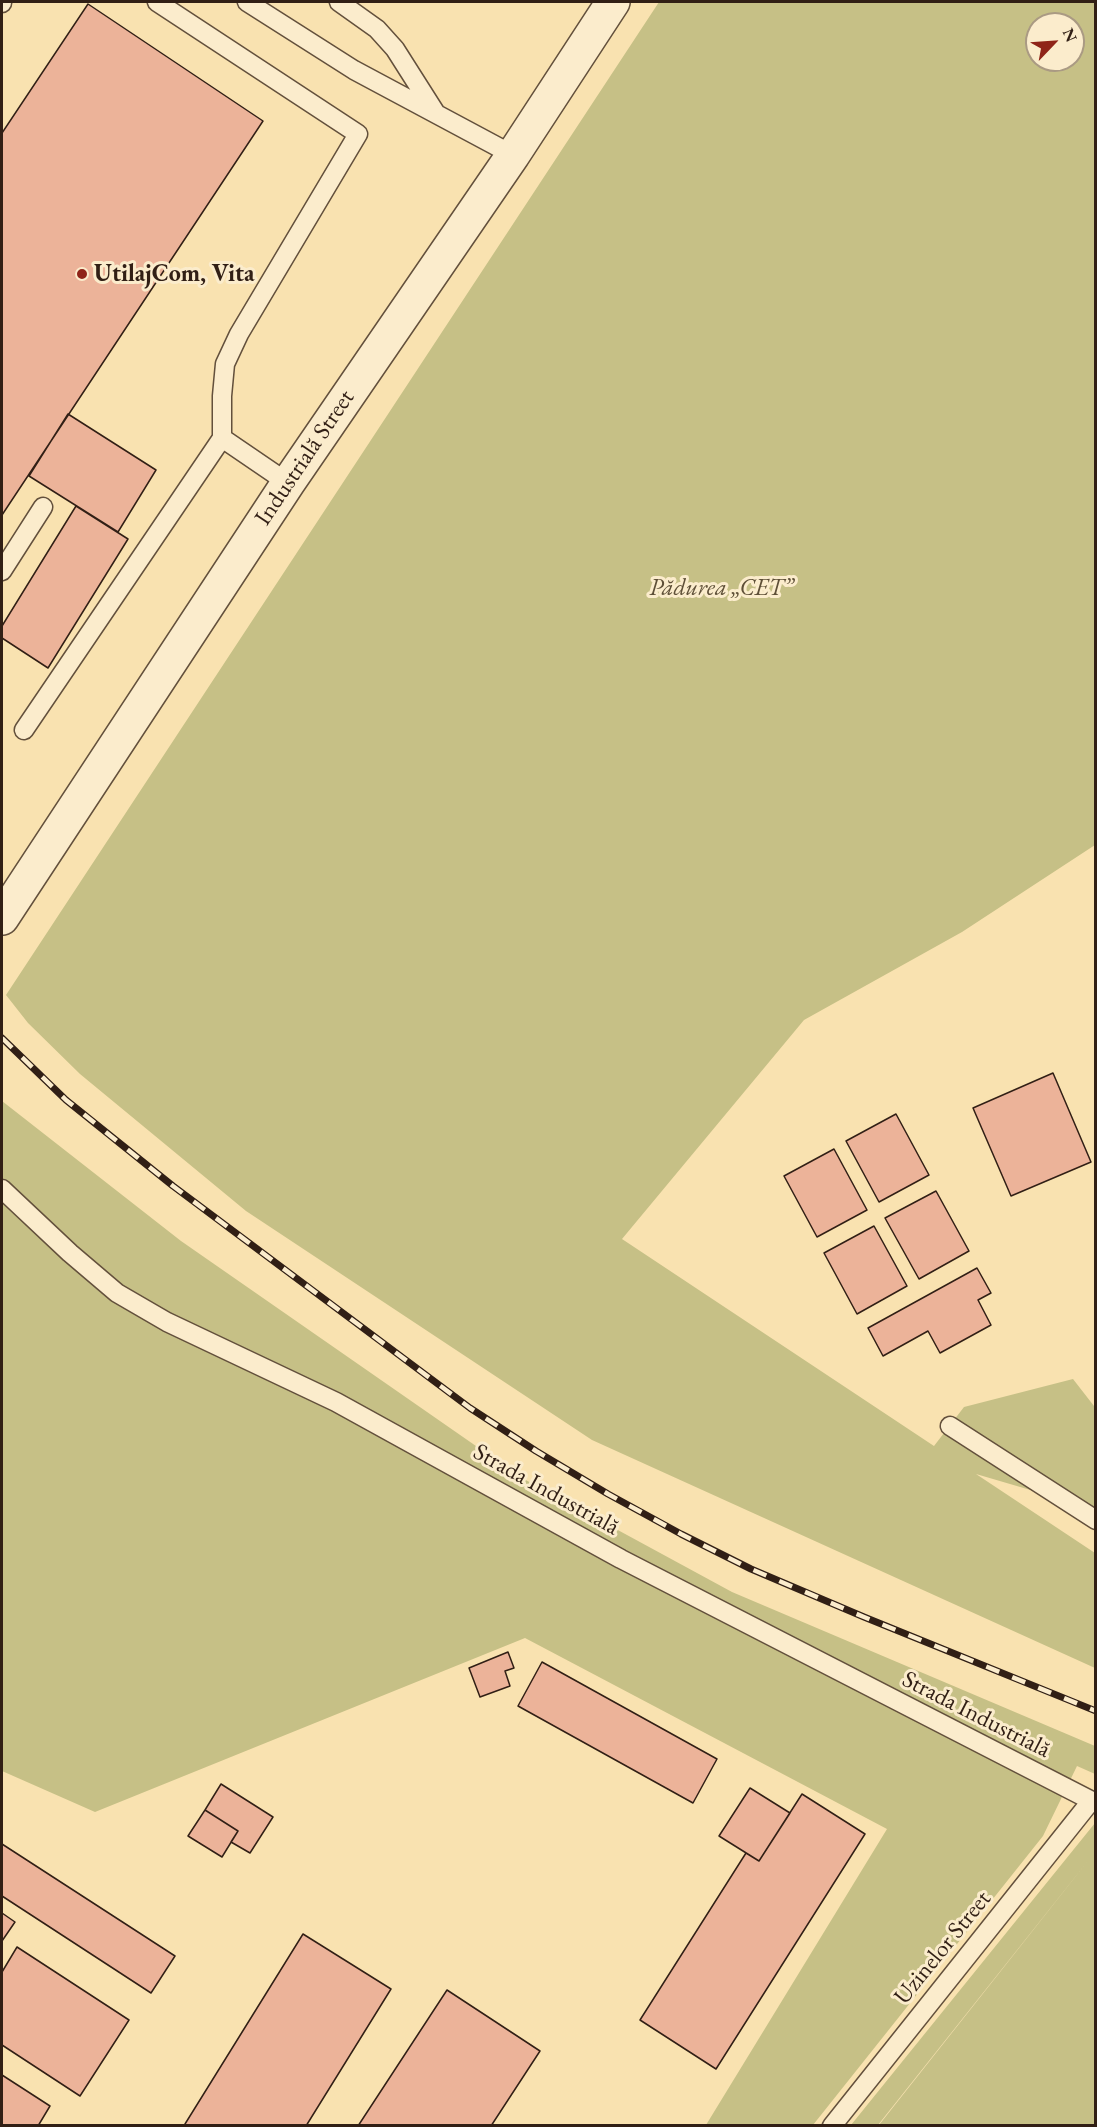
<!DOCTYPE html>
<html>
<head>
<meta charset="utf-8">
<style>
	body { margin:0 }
	#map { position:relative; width:1097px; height:2127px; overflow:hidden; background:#f9e2b0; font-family:"EB Garamond",serif }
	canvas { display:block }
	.frame { position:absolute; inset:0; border:3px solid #311f15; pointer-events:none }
	.north { position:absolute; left:1025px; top:12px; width:60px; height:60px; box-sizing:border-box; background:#fbeccc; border:2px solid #aa9a83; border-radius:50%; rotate:65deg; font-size:16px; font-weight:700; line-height:24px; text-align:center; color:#311f15 }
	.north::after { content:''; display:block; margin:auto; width:21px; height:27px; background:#8f2418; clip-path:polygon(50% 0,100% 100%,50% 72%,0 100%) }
</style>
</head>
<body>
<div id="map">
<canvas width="1097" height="2127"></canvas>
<div class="frame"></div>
<div class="north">N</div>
</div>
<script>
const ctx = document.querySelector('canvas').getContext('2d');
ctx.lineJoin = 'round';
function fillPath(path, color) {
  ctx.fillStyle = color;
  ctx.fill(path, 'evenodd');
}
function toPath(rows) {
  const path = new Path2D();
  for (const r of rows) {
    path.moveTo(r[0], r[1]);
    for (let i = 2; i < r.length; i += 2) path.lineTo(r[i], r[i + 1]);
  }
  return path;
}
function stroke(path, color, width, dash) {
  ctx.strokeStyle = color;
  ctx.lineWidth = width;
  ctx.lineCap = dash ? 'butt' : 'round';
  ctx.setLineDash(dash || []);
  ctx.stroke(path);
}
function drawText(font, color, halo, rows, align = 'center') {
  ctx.font = font + ' "EB Garamond",serif';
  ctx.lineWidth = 6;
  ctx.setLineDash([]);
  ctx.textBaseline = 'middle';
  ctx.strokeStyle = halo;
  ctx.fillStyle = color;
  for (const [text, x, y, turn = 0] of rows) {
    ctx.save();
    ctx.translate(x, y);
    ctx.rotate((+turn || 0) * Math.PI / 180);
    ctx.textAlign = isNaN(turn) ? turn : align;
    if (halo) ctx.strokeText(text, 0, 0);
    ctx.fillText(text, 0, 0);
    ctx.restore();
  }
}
fillPath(toPath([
	[659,2,1095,2,1095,845,962,932,804,1020,622,1239,934,1446,964,1407,1073,1379,1094,1406,1096,1423,1095,1509,976,1474,1095,1553,1095,1668,592,1440,246,1211,80,1074,28,1023,6,995],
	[1037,24,1073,24,1073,60,1037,60],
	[2,1101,181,1241,522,1478,732,1592,1095,1746,1095,1774,1077,1766,1043,1836,813,2125,706,2125,887,1829,525,1638,95,1812,2,1771],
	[1095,1823,1095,2125,879,2125,1091,1857,878,2125,851,2125]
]), '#c6c086');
const building = toPath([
	[88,4,263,121,2,515,2,133,88,4],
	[68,414,156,470,118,532,29,476,68,414],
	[76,506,128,539,48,668,2,638,2,626,76,506],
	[1053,1073,1091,1162,1011,1196,973,1108,1053,1073],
	[896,1114,929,1175,879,1202,846,1141,896,1114],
	[834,1149,867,1210,817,1237,784,1176,834,1149],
	[936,1191,969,1251,919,1279,885,1218,936,1191],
	[874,1226,907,1286,857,1314,824,1253,874,1226],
	[977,1268,991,1293,978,1300,991,1325,940,1353,928,1331,883,1356,868,1328,977,1268],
	[508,1652,514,1668,505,1671,510,1686,480,1697,469,1668,508,1652],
	[542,1662,717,1759,693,1803,518,1706,542,1662],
	[221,1784,273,1817,250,1853,231,1842,238,1831,205,1810,221,1784],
	[750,1788,790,1813,759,1861,719,1836,750,1788],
	[802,1794,865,1834,716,2069,640,2020,746,1853,759,1861,802,1794],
	[205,1810,238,1831,222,1857,188,1836,205,1810],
	[2,1844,175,1956,151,1993,2,1896,2,1844],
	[2,1913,15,1922,2,1941,2,1913],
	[303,1934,391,1989,306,2126,188,2126,185,2124,303,1934],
	[17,1947,129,2020,80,2096,2,2045,2,1972,17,1947],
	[447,1990,540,2051,491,2126,358,2126,447,1990],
	[2,2075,50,2106,38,2126,2,2126,2,2075]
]);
fillPath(building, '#ecb399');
stroke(building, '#311f15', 1.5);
const service = toPath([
	[157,2,358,134,239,334,225,364,222,396,222,438,288,483],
	[247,2,354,70,513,155],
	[339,2,377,29,395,49,435,112],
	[2,3,2,2],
	[2,571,43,507],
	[24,730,222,438],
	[2,1189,70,1253,117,1293,167,1322,336,1402,621,1559,1096,1803],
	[950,1426,1096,1520],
	[832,2126,1091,1801]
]);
const tertiary = toPath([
	[2,918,288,483,513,155,613,2]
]);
stroke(service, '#63503c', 21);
stroke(tertiary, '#63503c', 36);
stroke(service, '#fbeccc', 18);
stroke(tertiary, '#fbeccc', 33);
const rail = toPath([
	[2,1038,66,1100,173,1186,470,1408,536,1451,608,1494,681,1534,751,1569,864,1617,1096,1711]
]);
stroke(rail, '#311f15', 7);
stroke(rail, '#fbeccc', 4.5, [14]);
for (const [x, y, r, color] of [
	[82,274,6,"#8f2418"]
]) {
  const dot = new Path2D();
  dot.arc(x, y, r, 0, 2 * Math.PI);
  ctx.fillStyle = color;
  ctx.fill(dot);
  stroke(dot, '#fbeccc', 2);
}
drawText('bold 24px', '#311f15', '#fbeccc', [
	["UtilajCom, Vita",94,274]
], 'left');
drawText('24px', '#311f15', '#fbeccc', [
	["Industrială Street",305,458,-56],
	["Strada Industrială",546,1490,29],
	["Strada Industrială",976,1715,27],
	["Uzinelor Street",943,1948,-51]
]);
drawText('italic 24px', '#5e4f37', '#fbeccc', [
	["Pădurea „CET”",721,588]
]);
</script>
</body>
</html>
